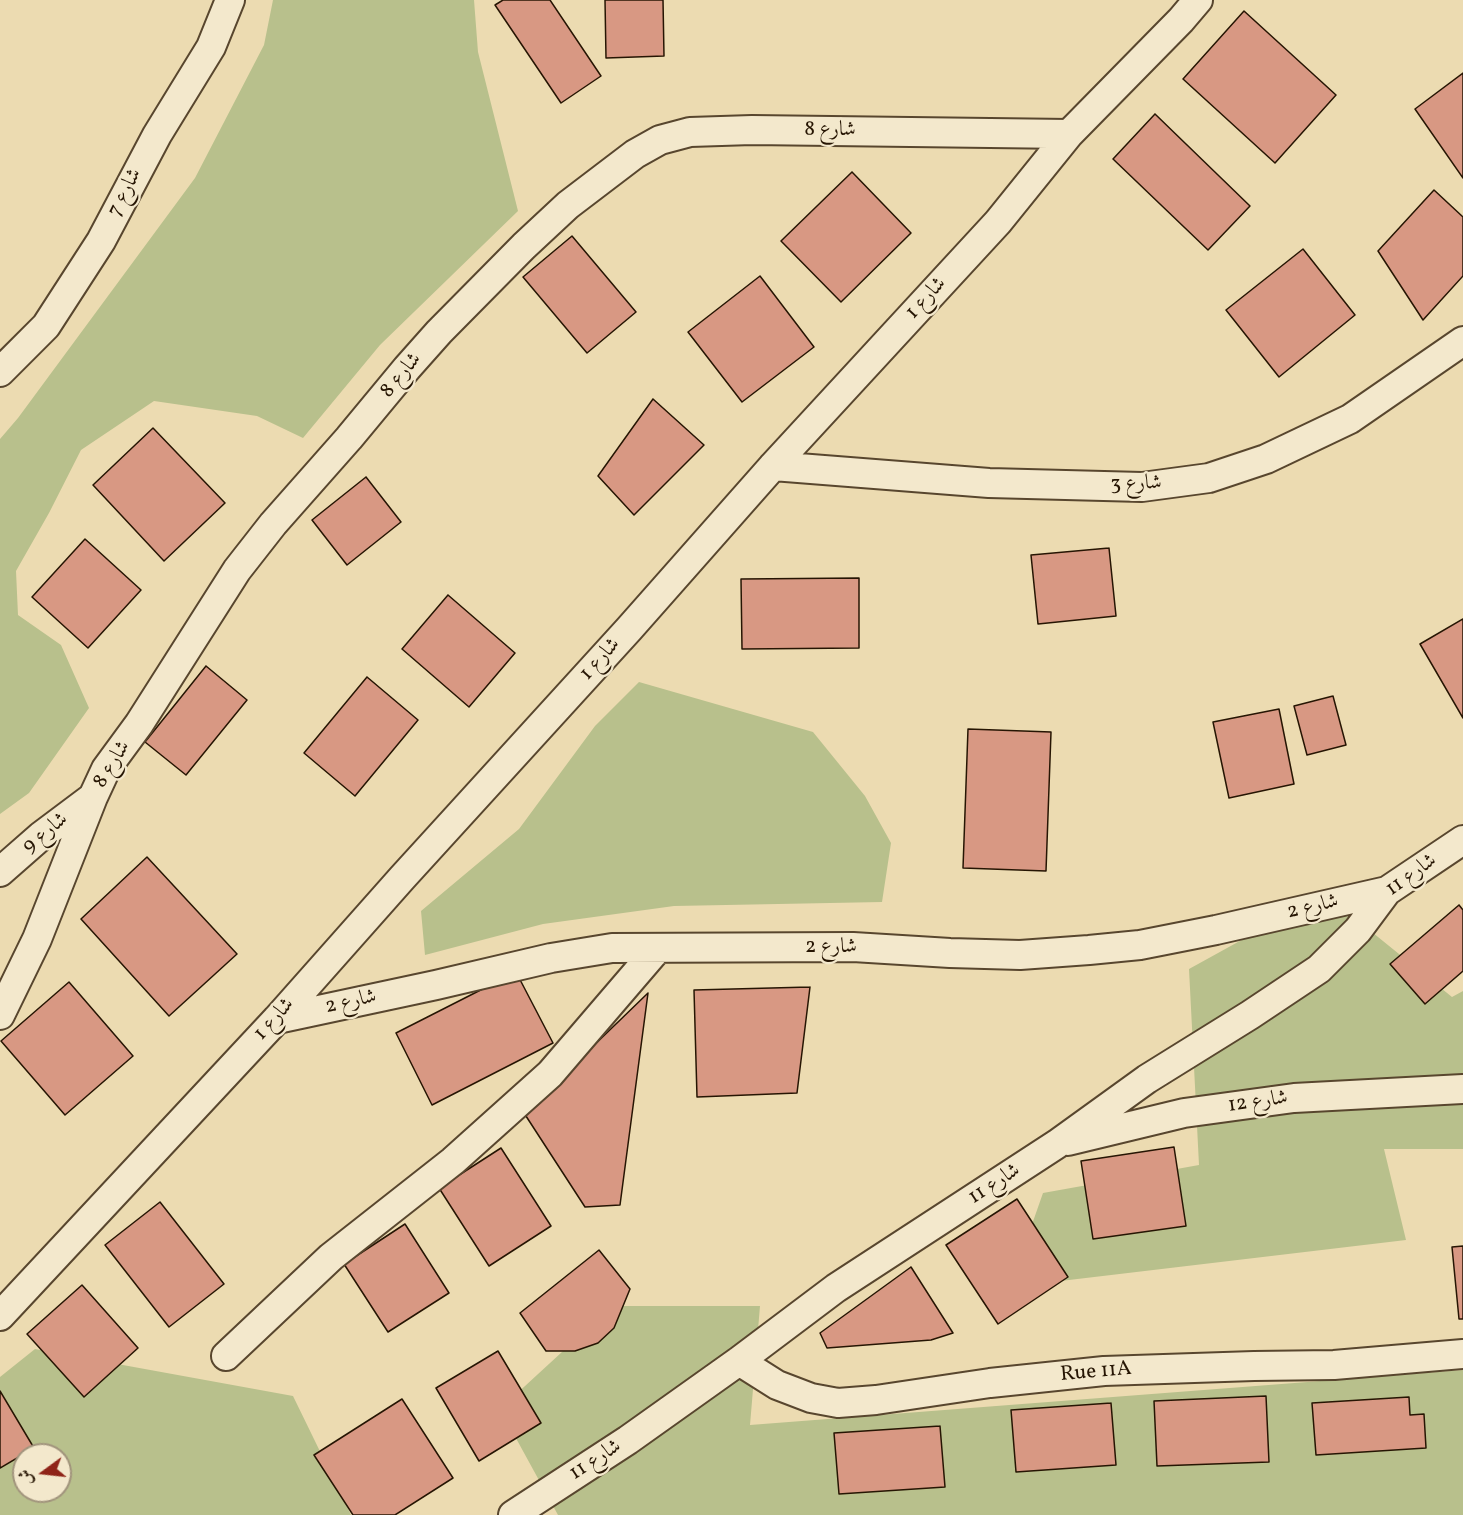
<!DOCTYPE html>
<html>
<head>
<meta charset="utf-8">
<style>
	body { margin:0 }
	#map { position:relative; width:1463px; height:1515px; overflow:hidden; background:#ecdbb1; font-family:Vollkorn,Amiri,serif }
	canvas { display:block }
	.north { position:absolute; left:12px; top:1443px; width:60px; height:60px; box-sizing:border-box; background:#f3e8cc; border:2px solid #a1947c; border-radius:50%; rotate:255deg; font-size:16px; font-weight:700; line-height:24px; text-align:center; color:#261503 }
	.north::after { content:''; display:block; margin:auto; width:21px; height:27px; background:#8f2418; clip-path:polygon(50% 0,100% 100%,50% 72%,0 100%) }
</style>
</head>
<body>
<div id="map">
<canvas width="1463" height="1515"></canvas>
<div class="north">ش</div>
</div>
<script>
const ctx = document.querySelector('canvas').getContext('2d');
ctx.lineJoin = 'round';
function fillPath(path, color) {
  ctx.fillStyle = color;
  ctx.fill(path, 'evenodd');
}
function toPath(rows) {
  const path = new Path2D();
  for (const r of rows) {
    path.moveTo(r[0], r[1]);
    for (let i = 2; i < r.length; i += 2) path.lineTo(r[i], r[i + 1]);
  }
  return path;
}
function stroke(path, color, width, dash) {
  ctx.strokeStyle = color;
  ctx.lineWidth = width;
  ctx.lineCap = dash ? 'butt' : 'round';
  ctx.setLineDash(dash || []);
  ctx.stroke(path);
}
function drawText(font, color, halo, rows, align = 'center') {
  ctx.font = font + ' Vollkorn,Amiri,serif';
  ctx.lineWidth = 4.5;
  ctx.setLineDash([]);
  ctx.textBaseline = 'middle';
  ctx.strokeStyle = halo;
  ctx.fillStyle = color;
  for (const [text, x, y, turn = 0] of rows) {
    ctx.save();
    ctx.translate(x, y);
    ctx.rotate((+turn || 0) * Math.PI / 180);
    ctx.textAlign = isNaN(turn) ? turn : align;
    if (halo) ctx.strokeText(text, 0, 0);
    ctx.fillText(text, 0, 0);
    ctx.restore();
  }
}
fillPath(toPath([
	[273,0,474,0,478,52,518,211,380,345,303,438,257,416,154,401,81,450,49,513,16,571,18,615,61,645,89,708,29,793,0,814,0,439,18,418,195,178,264,45],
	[639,682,813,732,865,796,891,843,882,902,674,906,543,924,425,955,421,911,519,829,595,726],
	[1325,894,1452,997,1463,991,1463,1149,1384,1149,1406,1240,1010,1287,1043,1193,1199,1165,1189,969],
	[612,1306,760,1306,750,1425,1463,1370,1463,1515,558,1515,500,1409],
	[35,1349,293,1396,351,1515,0,1515,0,1377],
	[24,1455,60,1455,60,1491,24,1491]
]), '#b8c08c');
const building = toPath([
	[503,0,550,0,601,76,561,103,495,5,503,0],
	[605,0,663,0,664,56,606,58,605,0],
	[1244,11,1336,95,1275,163,1183,79,1244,11],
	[1463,73,1463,178,1415,109,1463,73],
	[1155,114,1250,206,1208,250,1113,159,1155,114],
	[852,172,911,233,841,302,781,241,852,172],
	[1434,190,1463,217,1463,276,1423,320,1378,251,1434,190],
	[572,236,636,312,587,353,523,277,572,236],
	[1303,249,1355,315,1279,377,1226,310,1303,249],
	[760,276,814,347,742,402,688,332,760,276],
	[653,399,704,445,634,515,598,476,653,399],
	[153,428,225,503,164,561,93,485,153,428],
	[366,477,401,522,347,565,312,520,366,477],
	[85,539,141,590,88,648,32,597,85,539],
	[1109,548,1116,616,1038,624,1031,555,1109,548],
	[859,578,859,648,742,649,741,579,859,578],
	[448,595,515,653,469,707,402,649,448,595],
	[1463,619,1463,718,1420,644,1463,619],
	[206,666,247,700,186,775,145,742,206,666],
	[367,677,418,720,355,796,304,753,367,677],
	[1333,696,1346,745,1307,755,1294,706,1333,696],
	[1279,709,1294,784,1229,798,1213,722,1279,709],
	[968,729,1051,732,1046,871,963,868,968,729],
	[147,857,237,954,169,1016,81,919,147,857],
	[1459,905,1463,910,1463,971,1425,1004,1390,964,1459,905],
	[516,972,553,1043,432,1105,396,1033,516,972],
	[69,982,133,1056,65,1115,1,1041,69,982],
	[810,987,797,1093,697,1097,694,990,810,987],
	[648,993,620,1205,585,1207,524,1113,648,993],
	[1174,1147,1186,1226,1093,1239,1081,1161,1174,1147],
	[501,1148,551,1226,489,1266,439,1188,501,1148],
	[1017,1199,1068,1277,998,1324,946,1245,1017,1199],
	[160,1202,224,1284,169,1327,105,1245,160,1202],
	[405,1224,449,1293,388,1332,344,1264,405,1224],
	[1463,1246,1463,1319,1459,1319,1452,1247,1463,1246],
	[599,1250,630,1289,614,1328,598,1343,575,1351,546,1351,520,1313,599,1250],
	[911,1267,953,1333,931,1340,827,1348,820,1333,911,1267],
	[82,1285,138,1348,84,1397,27,1334,82,1285],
	[498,1351,541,1423,479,1461,436,1388,498,1351],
	[0,1391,34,1448,0,1468,0,1391],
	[1266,1396,1269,1462,1157,1466,1154,1401,1266,1396],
	[1409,1397,1410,1415,1424,1414,1426,1448,1316,1455,1312,1403,1409,1397],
	[402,1399,453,1478,395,1515,353,1515,314,1455,402,1399],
	[1111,1403,1116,1465,1016,1472,1011,1410,1111,1403],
	[940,1426,945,1487,839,1494,834,1433,940,1426]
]);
fillPath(building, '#d89883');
stroke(building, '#261503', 1.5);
const minor = toPath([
	[0,372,46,326,101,241,157,135,211,47,230,0],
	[773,466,989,483,1142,487,1209,478,1266,459,1350,419,1463,341],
	[0,872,41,836,93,797],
	[0,1015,37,939,93,797,106,769,139,724,237,570,273,524,349,438,407,368,439,332,524,246,568,205,635,154,660,140,690,132,752,130,1069,134],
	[277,1019,436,985,551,958,612,948,853,947,950,953,1020,955,1089,950,1140,945,1216,930,1387,891],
	[1068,1141,1184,1113,1294,1098,1463,1089],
	[0,1316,277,1019,402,878,629,629,773,466,998,222,1069,134,1181,20,1198,0],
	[226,1356,331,1257,453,1161,550,1074,658,948],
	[739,1361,777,1385,811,1398,838,1403,876,1400,990,1383,1104,1371,1254,1366,1334,1365,1463,1354],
	[513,1515,628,1440,739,1361,836,1288,1057,1144,1147,1079,1250,1015,1319,969,1358,930,1387,891,1463,840]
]);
stroke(minor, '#58462e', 32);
stroke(minor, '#f3e8cc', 28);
drawText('21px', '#261503', '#f3e8cc', [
	["شارع 8",830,131,1],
	["شارع 7",126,193,-63],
	["شارع 1",927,299,-47],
	["شارع 8",402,376,-50],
	["شارع 3",1136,485,-2],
	["شارع 1",601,660,-48],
	["شارع 8",113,765,-58],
	["شارع 9",46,834,-39],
	["شارع 11",1412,876,-36],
	["شارع 2",1313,908,-13],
	["شارع 2",831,948],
	["شارع 2",351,1003,-12],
	["شارع 1",275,1020,-48],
	["شارع 12",1258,1103,-8],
	["شارع 11",995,1185,-33],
	["Rue 11A",1096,1373,-5],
	["شارع 11",596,1461,-33]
]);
</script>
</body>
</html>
